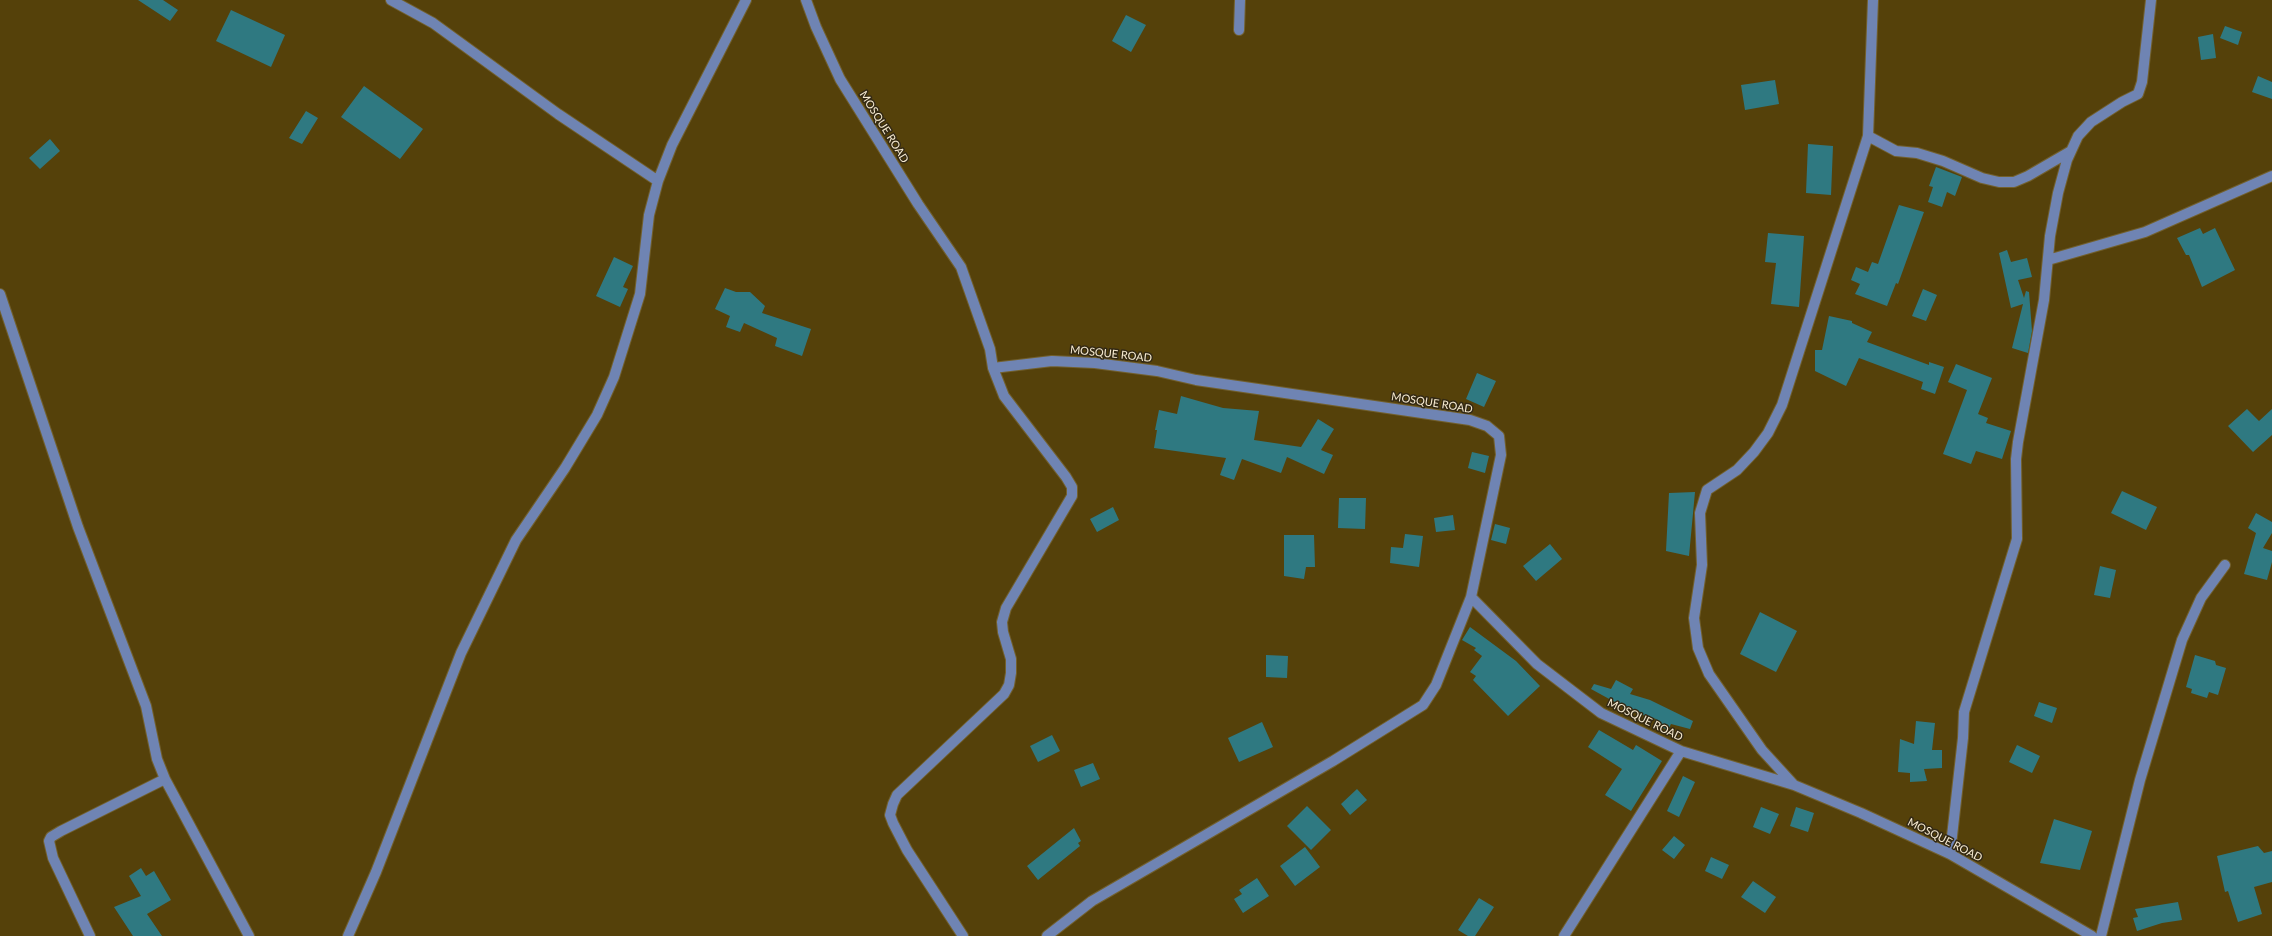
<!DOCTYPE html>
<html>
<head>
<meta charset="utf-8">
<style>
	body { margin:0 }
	canvas { display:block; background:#55410a }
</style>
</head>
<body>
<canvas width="2272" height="936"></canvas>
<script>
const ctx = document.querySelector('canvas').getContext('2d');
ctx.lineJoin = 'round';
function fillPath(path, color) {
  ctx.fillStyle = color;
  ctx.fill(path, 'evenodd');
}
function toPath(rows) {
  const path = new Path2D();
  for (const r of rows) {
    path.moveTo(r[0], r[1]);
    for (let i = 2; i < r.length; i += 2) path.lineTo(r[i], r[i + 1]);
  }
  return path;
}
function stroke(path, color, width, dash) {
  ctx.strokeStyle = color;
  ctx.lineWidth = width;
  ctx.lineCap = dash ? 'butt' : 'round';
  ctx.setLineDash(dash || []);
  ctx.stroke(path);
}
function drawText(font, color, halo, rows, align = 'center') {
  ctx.font = font + ' Lato,sans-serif';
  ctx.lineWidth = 3;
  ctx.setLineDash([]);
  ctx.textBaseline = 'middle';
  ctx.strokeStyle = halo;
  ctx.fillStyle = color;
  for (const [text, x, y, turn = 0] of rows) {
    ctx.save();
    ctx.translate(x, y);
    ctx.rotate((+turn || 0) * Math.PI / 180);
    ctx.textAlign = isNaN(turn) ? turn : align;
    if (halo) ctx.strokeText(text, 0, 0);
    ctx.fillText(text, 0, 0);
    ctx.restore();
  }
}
fillPath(toPath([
	[138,0,163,0,178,10,170,21],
	[231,10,285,35,271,67,216,41],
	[1126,15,1146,25,1131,52,1112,41],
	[2225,26,2242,32,2238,45,2220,38],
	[2213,34,2216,58,2201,60,2198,37],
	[2258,76,2272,82,2272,99,2252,92],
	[1775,80,1779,104,1745,110,1741,85],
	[364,86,423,129,400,159,341,117],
	[306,111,318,118,302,144,289,138],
	[50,139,60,151,40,169,29,158],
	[1808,144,1833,146,1831,195,1806,193],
	[1936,167,1962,177,1955,196,1947,192,1942,207,1928,202,1933,187,1929,186],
	[1899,205,1924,212,1898,284,1896,283,1887,306,1855,294,1860,284,1851,280,1856,267,1868,272,1872,262,1878,264],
	[2200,228,2203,234,2215,228,2235,270,2202,287,2189,255,2186,255,2177,238],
	[1768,233,1804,236,1799,307,1771,304,1776,263,1765,262],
	[2007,250,2011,262,2027,258,2032,277,2018,280,2024,298,2026,291,2029,292,2032,331,2028,353,2012,348,2023,304,2011,308,1999,253],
	[614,257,633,266,623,287,628,289,620,307,596,296],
	[725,288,736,292,750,292,765,306,762,313,811,329,802,356,775,346,777,338,744,323,740,332,726,327,730,316,715,309],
	[1923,289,1937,295,1926,321,1912,316],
	[1829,316,1852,321,1852,323,1872,332,1867,342,1929,365,1929,362,1944,367,1935,394,1921,389,1923,382,1859,358,1846,386,1815,371,1815,350,1822,350],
	[1956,364,1992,378,1978,414,1988,418,1986,423,2011,431,2002,459,1976,451,1971,464,1943,454,1967,390,1948,382],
	[1477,373,1496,381,1484,407,1466,399],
	[1181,396,1223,408,1259,411,1254,440,1301,447,1318,419,1334,429,1321,450,1333,455,1324,474,1287,457,1281,473,1242,459,1234,480,1220,475,1226,458,1154,448,1157,430,1155,430,1159,410,1177,414],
	[2247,409,2259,421,2272,409,2272,435,2253,452,2228,426],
	[1472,452,1489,456,1485,473,1468,468],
	[2122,491,2157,507,2146,530,2111,513],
	[1695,492,1689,556,1666,551,1669,493],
	[1339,498,1366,498,1365,529,1338,528],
	[1113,507,1119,520,1097,532,1090,519],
	[2256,513,2272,522,2272,533,2263,548,2272,551,2272,562,2267,580,2244,574,2256,533,2248,528],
	[1453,515,1455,530,1436,532,1434,518],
	[1495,524,1510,528,1506,544,1491,540],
	[1405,534,1423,536,1419,567,1390,563,1391,547,1403,548],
	[1284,535,1314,535,1315,567,1306,567,1304,579,1284,576],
	[1550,544,1562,559,1536,581,1523,566],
	[2100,566,2116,570,2110,598,2094,595],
	[1760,612,1797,631,1776,672,1740,654],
	[1470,627,1516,661,1540,686,1508,716,1473,680,1476,676,1470,672,1482,656,1474,650,1476,648,1462,640],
	[1266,655,1288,656,1287,678,1266,677],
	[2195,655,2215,661,2216,665,2226,668,2218,695,2209,692,2207,698,2191,693,2192,689,2186,687],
	[1616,680,1633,689,1630,694,1650,700,1693,721,1690,729,1671,724,1668,730,1654,724,1656,719,1633,712,1591,689,1594,684,1611,689],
	[2039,702,2057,708,2052,723,2034,716],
	[1916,721,1935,723,1932,750,1942,750,1942,768,1924,769,1927,781,1910,782,1910,773,1898,772,1900,739,1914,744],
	[1262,722,1273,747,1239,762,1228,738],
	[1599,730,1633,750,1636,745,1662,761,1631,811,1605,795,1622,769,1588,747],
	[1052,735,1060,751,1038,762,1030,746],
	[2017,745,2040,756,2032,773,2009,762],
	[1093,763,1100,779,1081,787,1074,770],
	[1683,776,1695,782,1679,817,1667,811],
	[1357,789,1367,800,1350,815,1341,804],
	[1307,806,1331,830,1311,850,1287,826],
	[1761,807,1779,814,1770,834,1753,827],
	[1796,807,1814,813,1808,832,1790,826],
	[2054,819,2092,831,2080,870,2040,863],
	[1074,828,1081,841,1078,843,1080,846,1038,880,1027,866],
	[1674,836,1685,845,1674,859,1662,850],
	[2258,846,2264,853,2272,851,2272,882,2254,887,2262,914,2238,922,2228,891,2225,892,2217,856],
	[1305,847,1320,867,1295,886,1280,866],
	[1711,857,1729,865,1722,879,1705,871],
	[141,868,146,876,154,871,171,900,147,914,162,936,133,936,114,907,141,896,129,876],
	[1257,878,1269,896,1243,913,1234,899,1242,894,1239,890],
	[1753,881,1776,897,1765,913,1741,897],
	[1479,898,1494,907,1475,936,1468,936,1458,930],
	[2178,902,2182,920,2162,923,2137,931,2133,918,2138,917,2135,909]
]), '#2f7981');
const minor = toPath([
	[391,0,433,23,558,114,658,181],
	[806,0,816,27,840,79,918,204,961,267,990,349,993,368,1052,361,1095,363,1157,371,1196,380,1470,420,1487,426,1499,436,1501,455,1471,597,1537,664,1601,713,1681,751,1794,785,1861,813,1950,854,2092,936],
	[1239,30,1240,0],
	[1868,136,1896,151,1917,153,1943,161,1982,178,1999,182,2014,182,2028,176,2071,151],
	[2048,260,2145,232,2272,176],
	[0,294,78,527,146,706,157,759,165,779,249,936],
	[1794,785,1762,750,1709,674,1698,648,1694,618,1702,565,1700,513,1707,490,1737,470,1754,452,1768,433,1782,405,1868,136,1873,0],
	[1950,854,1963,738,1964,712,2017,539,2016,459,2018,442,2044,300,2050,236,2058,193,2067,160,2078,136,2091,122,2122,102,2138,94,2142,82,2151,0],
	[90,936,53,858,49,841,51,837,61,831,165,779],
	[348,936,376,872,461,653,516,540,565,468,597,415,614,377,640,294,649,215,658,181,672,145,746,0],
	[963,936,907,850,893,823,890,815,893,804,897,795,1004,694,1009,685,1011,673,1011,659,1003,632,1002,622,1006,608,1072,496,1072,487,1066,477,1004,396,993,368],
	[1047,936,1092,901,1333,761,1423,705,1436,685,1471,597],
	[1564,936,1681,751],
	[2101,936,2140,780,2182,640,2201,598,2225,565]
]);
stroke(minor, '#72602e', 12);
stroke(minor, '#6f84b3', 10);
drawText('11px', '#f8ecd2', '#332914', [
	["MOSQUE ROAD",884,127,58],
	["MOSQUE ROAD",1111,354,6],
	["MOSQUE ROAD",1432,403,9],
	["MOSQUE ROAD",1645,720,26],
	["MOSQUE ROAD",1945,840,27]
]);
</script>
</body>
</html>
